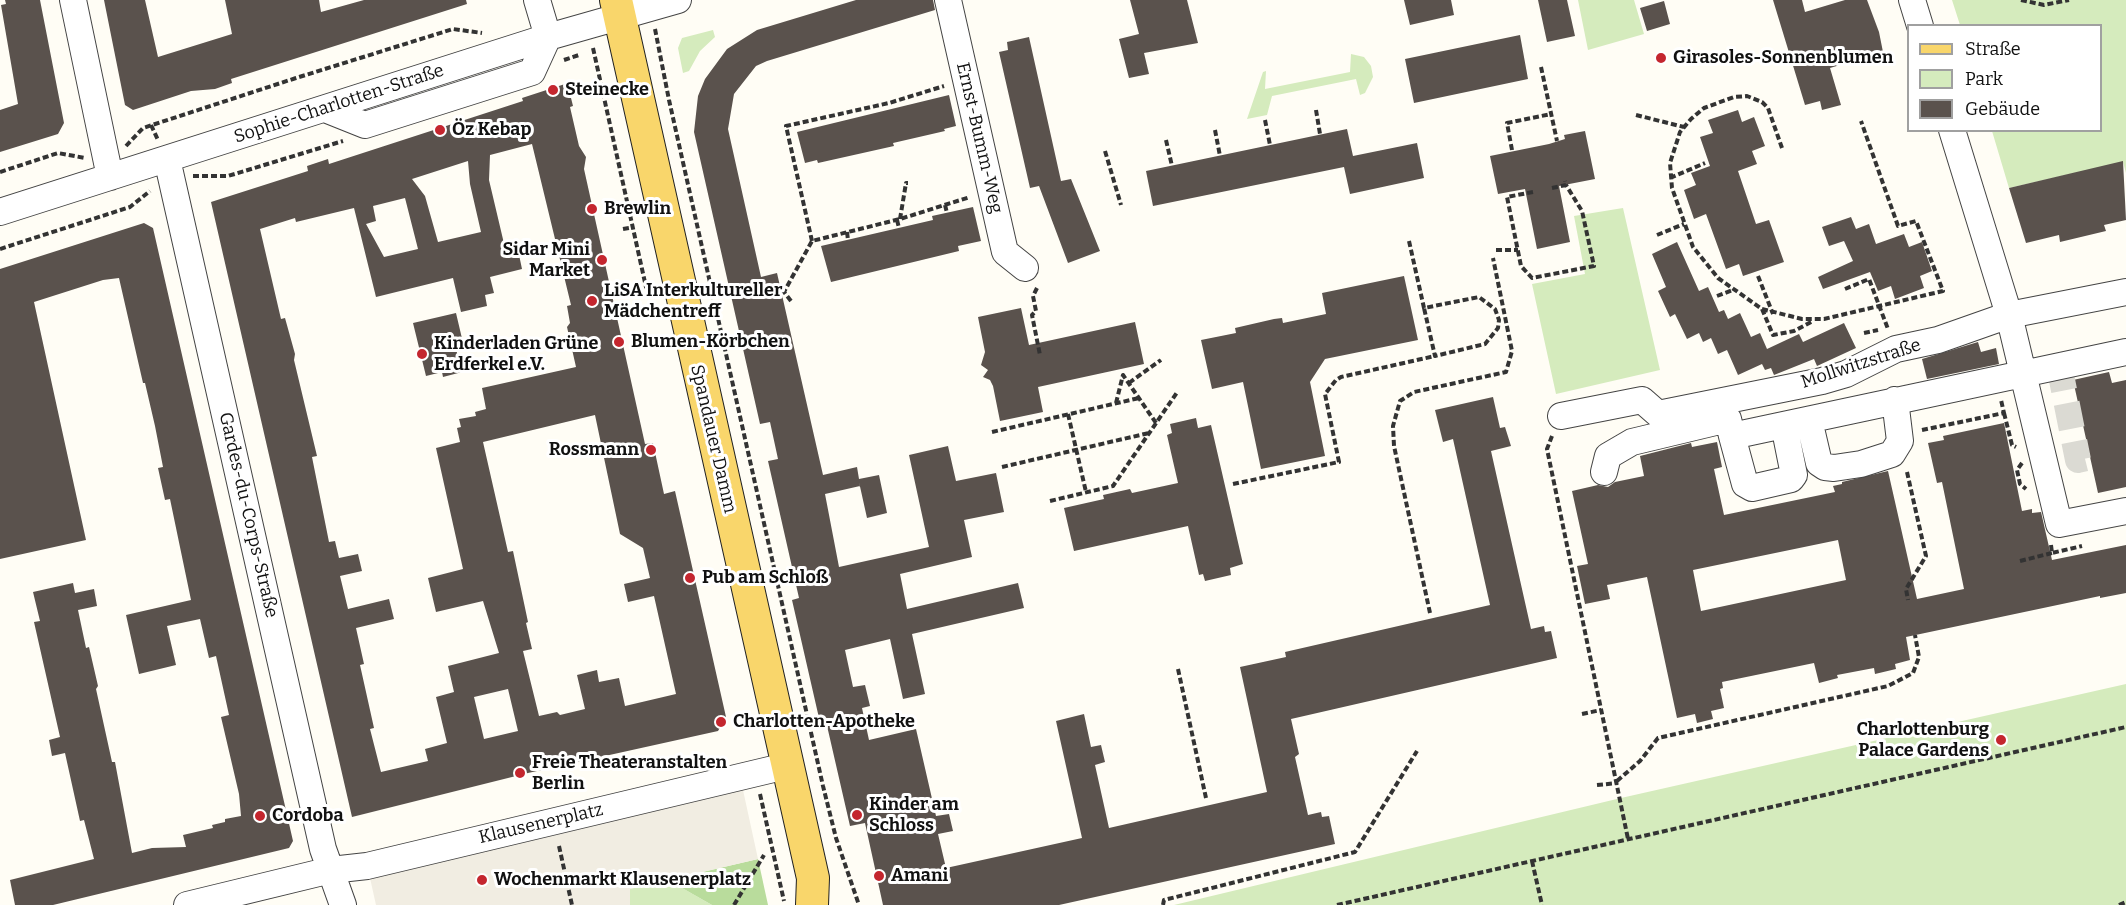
<!DOCTYPE html>
<html>
<head>
<meta charset="utf-8">
<style>
	body { margin:0 }
	#map { position:relative; width:2126px; height:905px; overflow:hidden; background:#fffdf5; font-family:Bitter,serif }
	canvas { display:block }
	.legend { position:absolute; left:1907px; top:24px; width:195px; height:108px; box-sizing:border-box; background:#fff; border:2px solid #a0a0a0; margin:0; padding:8px 10px; list-style:none; font-size:18px; color:#111 }
	.legend li { display:flex; align-items:center; gap:12px; height:30px }
	.legend b { width:30px; border:2px solid #a0a0a0 }
</style>
</head>
<body>
<div id="map">
<canvas width="2126" height="905"></canvas>
<ul class="legend">
<li><b style="height:8px;background:#f9d66b"></b>Straße</li>
<li><b style="height:16px;background:#d5ebbd"></b>Park</li>
<li><b style="height:16px;background:#5a524d"></b>Gebäude</li>
</ul>
</div>
<script>
const ctx = document.querySelector('canvas').getContext('2d');
ctx.lineJoin = 'round';
function fillPath(path, color) {
  ctx.fillStyle = color;
  ctx.fill(path, 'evenodd');
}
function toPath(rows) {
  const path = new Path2D();
  for (const r of rows) {
    path.moveTo(r[0], r[1]);
    for (let i = 2; i < r.length; i += 2) path.lineTo(r[i], r[i + 1]);
  }
  return path;
}
function stroke(path, color, width, dash) {
  ctx.strokeStyle = color;
  ctx.lineWidth = width;
  ctx.lineCap = dash ? 'butt' : 'round';
  ctx.setLineDash(dash || []);
  ctx.stroke(path);
}
function drawText(font, color, halo, rows, align = 'center') {
  ctx.font = font + ' Bitter,serif';
  ctx.lineWidth = 6;
  ctx.setLineDash([]);
  ctx.textBaseline = 'middle';
  ctx.strokeStyle = halo;
  ctx.fillStyle = color;
  for (const [text, x, y, turn = 0] of rows) {
    ctx.save();
    ctx.translate(x, y);
    ctx.rotate((+turn || 0) * Math.PI / 180);
    ctx.textAlign = isNaN(turn) ? turn : align;
    if (halo) ctx.strokeText(text, 0, 0);
    ctx.fillText(text, 0, 0);
    ctx.restore();
  }
}
fillPath(toPath([
	[1578,0,1634,0,1644,34,1588,50],
	[1952,0,2126,0,2126,173,2123,162,2009,188,1992,131,2100,130,2100,26,1960,25],
	[713,30,715,37,700,51,689,71,683,73,678,48,682,38],
	[1351,54,1364,57,1371,66,1373,77,1365,93,1360,95,1356,79,1272,96,1267,115,1247,119,1263,72,1266,71,1265,89,1350,72],
	[1623,208,1660,370,1556,394,1532,284,1585,274,1574,216],
	[2126,684,2126,905,1174,905,1621,798],
	[668,880,712,905,630,905,629,889]
]), '#d5ebbd');
fillPath(toPath([
	[758,859,768,905,712,905,668,880]
]), '#b9dc9c');
fillPath(toPath([
	[743,790,758,859,630,889,630,905,376,905,370,878,581,829,581,823,615,817,616,820]
]), '#f1ede2');
fillPath(toPath([
	[5,0,40,0,64,123,58,134,0,152,0,110,18,104,1,5,6,4],
	[104,0,145,0,158,57,232,34,225,0,319,0,321,12,364,0,466,0,467,4,231,79,232,83,215,89,191,91,133,110,125,105],
	[856,0,933,0,935,10,767,61,756,66,734,94,728,129,761,277,777,273,823,475,857,467,859,479,879,475,887,513,867,518,859,482,860,486,825,494,839,567,929,547,909,455,948,446,956,481,996,473,1004,512,964,520,972,557,900,574,907,609,1018,583,1024,608,912,634,925,694,903,699,890,639,845,650,853,687,865,685,870,706,862,708,869,740,916,729,936,816,949,814,953,831,938,834,946,868,1082,838,1056,721,1084,714,1091,747,1101,745,1105,762,1095,765,1109,828,1267,792,1240,667,1286,657,1285,652,1490,605,1453,439,1443,442,1435,410,1493,397,1500,428,1505,427,1511,446,1491,451,1531,629,1544,626,1545,632,1551,631,1557,658,1291,719,1299,754,1295,757,1308,815,1321,812,1322,817,1329,816,1335,844,1059,905,883,905,865,823,850,826,825,717,819,718,792,600,799,598,768,461,778,459,770,422,760,424,694,132,698,96,705,79,727,49,757,30],
	[1130,0,1187,0,1198,43,1144,53,1149,74,1129,78,1119,39,1139,34],
	[1404,0,1451,0,1454,15,1410,25],
	[1538,0,1567,0,1575,36,1547,42],
	[1773,0,1802,0,1805,12,1845,0,1867,0,1879,32,1883,52,1830,68,1841,105,1822,110,1820,101,1805,105],
	[1664,1,1670,24,1647,31,1640,8],
	[1520,35,1528,79,1414,103,1405,59],
	[1029,37,1061,181,1071,179,1100,251,1068,263,1039,186,1030,188,999,52,1008,50,1007,42],
	[565,84,568,86,573,106,570,107,579,146,586,157,584,169,645,444,653,443,664,494,675,491,726,717,718,731,528,773,352,817,211,202,308,171,307,166,328,159,329,164,523,101,522,98],
	[532,144,571,305,567,306,570,323,567,327,576,367,482,388,486,409,475,412,476,416,459,419,461,427,457,428,460,442,436,448,463,569,428,578,436,612,483,601,499,653,448,666,454,692,436,697,447,743,425,749,428,761,381,772,370,729,374,728,360,665,364,664,356,628,394,619,389,599,348,609,340,576,362,571,358,554,339,558,335,541,329,542,312,457,317,456,294,360,295,354,285,318,281,319,260,229,295,218,296,222,354,208,376,297,453,278,461,312,487,306,485,295,494,293,490,277,522,269,518,250,506,252,489,180,490,155],
	[468,161,470,184,481,232,438,242,425,196,412,179],
	[405,198,418,249,384,257,366,224,376,221,373,206],
	[595,415,620,534,643,548,650,578,624,584,628,602,654,596,676,694,625,706,619,678,599,682,597,670,577,675,585,709,560,715,557,712,539,716,523,651,532,649,526,623,528,622,513,551,508,552,483,442],
	[508,689,518,731,484,739,474,697],
	[949,95,956,126,944,129,945,131,893,143,894,146,818,163,817,160,805,163,797,132],
	[1738,110,1742,122,1754,117,1765,146,1752,151,1757,164,1738,171,1756,224,1769,220,1784,262,1743,276,1739,264,1726,269,1706,214,1694,219,1684,190,1696,185,1691,173,1710,166,1700,137,1713,133,1708,120],
	[1347,129,1353,156,1417,143,1424,178,1350,194,1344,167,1153,206,1146,171],
	[1585,131,1595,179,1559,186,1570,242,1537,249,1525,189,1498,194,1490,156,1549,144,1565,139,1564,135],
	[2123,161,2126,220,2104,225,2106,231,2060,242,2059,235,2026,243,2009,188],
	[973,207,981,241,958,246,959,251,831,282,821,246,933,220,932,216],
	[1851,217,1856,229,1869,224,1876,244,1904,234,1909,247,1922,242,1932,271,1920,276,1924,288,1895,299,1891,286,1878,291,1870,272,1823,289,1818,277,1853,261,1844,241,1829,246,1822,227],
	[144,223,153,228,293,841,289,848,53,905,15,905,10,880,94,859,84,820,80,821,65,753,52,756,49,740,60,737,34,622,40,621,33,592,73,583,75,593,94,589,97,606,78,610,86,648,89,647,98,686,96,689,112,762,115,762,132,853,152,848,186,847,183,835,213,828,212,825,225,822,225,819,241,816,239,794,221,717,229,715,216,656,209,658,200,619,167,626,176,665,139,674,126,615,191,600,170,499,165,500,158,468,163,467,155,426,145,383,143,383,119,278,103,280,34,302,86,540,0,559,0,269],
	[1677,242,1699,291,1708,287,1719,312,1724,310,1728,319,1740,313,1751,337,1760,333,1767,349,1799,334,1803,342,1844,323,1856,348,1817,366,1814,359,1774,375,1771,368,1765,370,1762,364,1738,375,1727,350,1718,354,1711,338,1703,342,1699,333,1687,339,1675,314,1670,317,1658,291,1666,287,1652,254],
	[1404,276,1418,340,1325,359,1310,382,1325,456,1261,469,1243,382,1212,389,1201,340,1236,333,1235,328,1274,319,1282,318,1283,323,1326,314,1322,293],
	[1021,308,1029,345,1135,322,1144,364,1038,387,1043,412,1000,421,993,386,990,380,983,377,988,370,981,365,985,352,978,317],
	[456,313,464,347,456,349,462,372,443,377,442,372,426,376,413,323],
	[1978,342,1981,352,1996,348,1999,364,1927,379,1922,359],
	[2109,372,2112,383,2126,380,2126,487,2098,493,2073,380],
	[1196,418,1198,428,1211,425,1243,564,1230,568,1231,575,1205,581,1203,574,1199,575,1188,526,1074,551,1064,508,1104,499,1103,495,1130,489,1132,493,1178,483,1167,435,1172,433,1170,424],
	[2004,423,2022,511,2032,509,2032,513,2041,512,2052,560,2126,545,2126,593,2100,598,2100,596,1906,637,1910,660,1895,664,1896,669,1875,674,1874,668,1837,675,1838,678,1819,683,1814,663,1722,682,1723,688,1720,689,1724,708,1711,711,1713,719,1697,723,1695,714,1677,718,1647,577,1607,585,1610,599,1585,604,1577,566,1588,564,1572,491,1598,485,1608,487,1615,482,1644,476,1640,456,1691,443,1692,447,1717,442,1722,467,1714,469,1724,515,1835,492,1833,486,1842,484,1842,482,1888,471,1917,599,1964,589,1942,482,1937,483,1928,443,1944,440,1943,436],
	[1838,540,1846,580,1701,611,1693,570]
]), '#5a524d');
stroke(toPath([
	[2059,365,2078,460,2090,457]
]), '#dbdad3', 26, [26, 13]);
const minor = toPath([
	[73,0,110,177],
	[948,0,1005,252,1025,268],
	[1912,0,1920,26],
	[325,109,365,125,532,72,548,37,537,0],
	[1952,130,2009,315,2059,524,2126,511],
	[167,159,323,849,343,905],
	[0,212,548,37,678,0],
	[1561,416,1642,400,1658,414,1822,381,1846,374,1896,349,1938,340,2009,315,2126,292],
	[1809,420,1819,463,1825,467,1834,468,1861,464,1892,454,1900,441,1895,400],
	[1784,425,1794,475,1791,479,1752,488,1745,484,1732,436,2126,352],
	[1604,472,1608,456,1632,442,1728,419,1732,436],
	[187,905,331,870,367,866,786,766]
]);
const major = toPath([
	[616,0,813,878,812,905]
]);
stroke(minor, '#444', 28);
stroke(major, '#222', 34);
stroke(toPath([
	[2021,0,2044,5,2069,0],
	[655,29,669,100,823,786,836,838,859,905],
	[593,48,646,287,655,294],
	[564,60,579,55],
	[1541,67,1557,141],
	[1316,110,1320,134],
	[1636,115,1684,127],
	[1265,120,1270,145],
	[151,125,158,140],
	[1215,130,1220,156],
	[1166,140,1172,166],
	[126,146,143,128,296,78,453,29,482,33],
	[1782,148,1768,108,1762,102,1747,96,1734,97,1704,108,1691,119,1680,132,1670,163,1672,188,1693,247,1718,278,1762,309,1802,319,1824,319,1943,291,1916,221,1898,226,1861,121],
	[1512,150,1507,123,1551,114],
	[1105,151,1121,205],
	[0,172,58,153,85,158],
	[193,176,228,176,343,141],
	[1670,178,1705,163],
	[1552,188,1566,185,1565,181],
	[1533,192,1507,197,1521,266,1532,278,1594,266,1582,211,1566,185],
	[945,205,947,213],
	[900,219,906,183,908,183],
	[897,220,899,228],
	[623,229,634,227],
	[847,232,848,240],
	[1657,235,1684,224],
	[812,241,786,126,889,103,944,86],
	[1409,241,1424,308,1479,297,1495,309,1499,320,1498,328,1485,344,1435,356,1424,308],
	[0,249,130,207,150,191],
	[1496,250,1518,250],
	[1758,276,1773,314],
	[1037,288,1033,296,1036,311,1032,315,1040,355],
	[1845,289,1869,279,1888,329],
	[1717,296,1733,290],
	[791,301,784,292,812,241,900,219,970,197],
	[1762,309,1773,335,1794,331,1813,321],
	[1864,333,1878,330],
	[1129,383,1161,360],
	[1116,403,1123,375,1156,423],
	[2004,413,2012,445,2016,447],
	[1068,414,1086,492],
	[1922,430,2004,413,2001,400],
	[992,432,1139,398],
	[1552,436,1547,449,1628,839],
	[2022,463,2017,470,2020,484,2026,489],
	[1002,467,1149,433],
	[1907,472,1926,556,1906,589,1908,600],
	[1233,484,1339,462,1325,394,1336,380,1341,377,1435,356],
	[1050,501,1113,486,1178,391],
	[2051,545,2052,553,2082,546],
	[2020,561,2052,553],
	[1430,613,1394,446,1393,426,1400,401,1414,392,1506,372,1512,351,1493,258],
	[1178,669,1206,798],
	[1582,714,1601,710],
	[1617,781,1640,761,1658,738,1888,686,1913,673,1919,657,1915,635],
	[1597,785,1618,783],
	[760,794,784,901],
	[559,846,572,905],
	[1532,861,1542,905],
	[734,905,764,855],
	[1163,905,1164,900,1355,852,1417,751],
	[1337,905,2126,727],
	[2119,905,2126,902]
]), '#333', 4, [6, 3]);
stroke(minor, '#fff', 26);
stroke(major, '#f9d66b', 32);
for (const [x, y, r, color] of [
	[1661,58,6,"#c4262e"],
	[553,90,6,"#c4262e"],
	[440,130,6,"#c4262e"],
	[592,209,6,"#c4262e"],
	[602,260,6,"#c4262e"],
	[592,301,6,"#c4262e"],
	[619,342,6,"#c4262e"],
	[422,354,6,"#c4262e"],
	[651,450,6,"#c4262e"],
	[690,578,6,"#c4262e"],
	[721,722,6,"#c4262e"],
	[2001,740,6,"#c4262e"],
	[520,773,6,"#c4262e"],
	[857,815,6,"#c4262e"],
	[260,816,6,"#c4262e"],
	[879,876,6,"#c4262e"],
	[482,880,6,"#c4262e"]
]) {
  const dot = new Path2D();
  dot.arc(x, y, r, 0, 2 * Math.PI);
  ctx.fillStyle = color;
  ctx.fill(dot);
  stroke(dot, '#fff', 2);
}
drawText('bold 18px', '#111', '#fff', [
	["Girasoles-Sonnenblumen",1673,58],
	["Steinecke",565,90],
	["Öz Kebap",452,130],
	["Brewlin",604,209],
	["Sidar Mini",590,250,"right"],
	["Market",590,271,"right"],
	["LiSA Interkultureller",604,291],
	["Mädchentreff",604,312],
	["Blumen-Körbchen",631,342],
	["Kinderladen Grüne",434,344],
	["Erdferkel e.V.",434,365],
	["Rossmann",639,450,"right"],
	["Pub am Schloß",702,578],
	["Charlotten-Apotheke",733,722],
	["Charlottenburg",1989,730,"right"],
	["Palace Gardens",1989,751,"right"],
	["Freie Theateranstalten",532,763],
	["Berlin",532,784],
	["Kinder am",869,805],
	["Schloss",869,826],
	["Cordoba",272,816],
	["Amani",891,876],
	["Wochenmarkt Klausenerplatz",494,880]
], 'left');
drawText('18px', '#111', '#fff', [
	["Sophie-Charlotten-Straße",339,104,-18],
	["Ernst-Bumm-Weg",979,138,77],
	["Mollwitzstraße",1861,364,-18],
	["Spandauer Damm",713,439,77],
	["Gardes-du-Corps-Straße",248,515,77],
	["Klausenerplatz",541,824,-13]
]);
</script>
</body>
</html>
